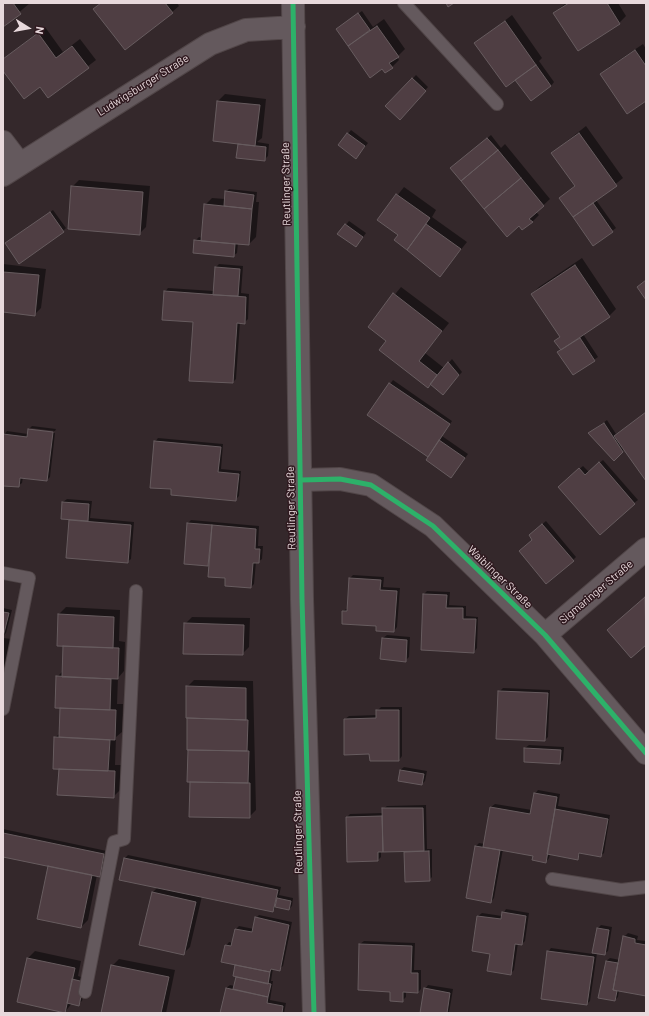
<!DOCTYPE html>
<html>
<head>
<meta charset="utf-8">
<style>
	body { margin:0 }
	#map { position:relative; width:649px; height:1016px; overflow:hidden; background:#34282b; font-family:Barlow,sans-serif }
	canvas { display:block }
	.frame { position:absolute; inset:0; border:4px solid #e8d9dc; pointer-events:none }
	.north { position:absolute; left:8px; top:8px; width:40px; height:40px; -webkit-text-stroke:3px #2f191f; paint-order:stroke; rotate:101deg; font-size:11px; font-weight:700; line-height:16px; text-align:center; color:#e8d9dc }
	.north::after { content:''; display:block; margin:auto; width:14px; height:18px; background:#e8d9dc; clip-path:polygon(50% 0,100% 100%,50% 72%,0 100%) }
</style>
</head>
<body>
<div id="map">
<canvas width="649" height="1016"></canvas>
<div class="frame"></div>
<div class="north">N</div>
</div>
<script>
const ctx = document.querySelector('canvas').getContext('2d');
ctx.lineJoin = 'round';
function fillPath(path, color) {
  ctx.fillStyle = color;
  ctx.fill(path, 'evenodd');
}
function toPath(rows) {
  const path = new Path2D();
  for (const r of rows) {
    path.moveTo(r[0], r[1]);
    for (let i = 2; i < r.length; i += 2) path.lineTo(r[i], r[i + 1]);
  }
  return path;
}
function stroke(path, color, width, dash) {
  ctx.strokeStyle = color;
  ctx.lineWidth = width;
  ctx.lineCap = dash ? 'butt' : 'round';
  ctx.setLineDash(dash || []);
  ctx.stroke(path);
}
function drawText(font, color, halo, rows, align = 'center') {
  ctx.font = font + ' Barlow,sans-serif';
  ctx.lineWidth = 3;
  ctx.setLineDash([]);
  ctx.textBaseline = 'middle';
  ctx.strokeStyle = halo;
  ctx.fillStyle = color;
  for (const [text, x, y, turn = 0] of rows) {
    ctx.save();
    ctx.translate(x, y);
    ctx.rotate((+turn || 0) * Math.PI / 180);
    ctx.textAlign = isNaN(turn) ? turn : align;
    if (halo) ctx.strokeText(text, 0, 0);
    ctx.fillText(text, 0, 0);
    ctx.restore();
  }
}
fillPath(toPath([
	[3,3,30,3,3,26],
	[100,3,177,3,179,6,172,12,94,9],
	[566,3,618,3,626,16,619,23,554,13],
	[362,11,373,27,384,19,405,49,397,57,399,60,392,67,383,68,370,76,337,29],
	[512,15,542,58,539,61,554,82,551,86,516,79,476,43],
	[45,27,63,52,80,39,96,60,48,97,40,85,3,69,3,59,6,57],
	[643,44,646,49,646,100,602,74,609,67],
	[416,75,428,87,400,118,387,106],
	[225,94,266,99,262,138,257,142,269,144,268,156,264,160,237,157,239,143,218,101],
	[586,126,623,178,596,200,616,228,593,245,560,198,576,185,552,153],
	[351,130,368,143,356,158,339,145],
	[491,135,501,148,505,144,550,199,536,212,539,215,532,222,455,165],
	[79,180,150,186,146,227,139,234,72,187],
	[404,187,436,210,432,217,467,242,440,276,427,263,395,240,399,235,378,220],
	[229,189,257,192,256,202,259,202,256,237,249,244,238,243,237,253,233,256,195,241,199,237,202,238,205,205,212,198,225,199,226,192],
	[53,210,66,228,63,231,10,240],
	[349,221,366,233,359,243,339,234],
	[582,258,616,309,609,316,583,334,598,357,573,374,556,341,560,336,532,294,539,287],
	[3,264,46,269,41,308,34,315,3,311],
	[219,264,243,266,241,293,249,294,248,319,244,323,240,322,236,379,233,382,194,322,165,292,168,288,214,291,216,267],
	[401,287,449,323,425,353,444,368,452,359,462,372,443,394,387,341,369,326],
	[393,380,452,421,442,436,468,454,451,477,429,457,368,415],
	[646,412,646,479,625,449,613,459,589,433,607,420,616,434],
	[32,426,56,429,55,431,30,428,30,430,55,433,50,477,47,480,23,477,22,483,18,486,3,485,4,435,7,431,28,434,29,429],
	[158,438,223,444,221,469,241,471,239,496,236,499,173,488,155,442],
	[603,460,638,500,634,503,562,484,583,466,589,472],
	[67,499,92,501,90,518,134,522,131,559,127,562,67,557,71,519,63,502],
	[191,520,259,526,258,546,263,546,262,559,258,562,256,562,254,584,251,587,226,577,209,565,185,563,188,523],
	[546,521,576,557,573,560,534,540,533,532],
	[353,575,384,577,383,587,400,588,397,627,394,631,343,611,348,608,350,578],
	[427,591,450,592,449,605,466,606,466,616,478,617,477,648,474,652,424,594],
	[646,597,646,644,631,657,611,627],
	[66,607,120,610,119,641,125,642,124,671,118,678,117,704,123,704,122,732,116,737,115,765,121,765,120,790,113,797,60,768,55,738,60,733,61,707,57,677,63,671,64,645,59,614],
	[3,608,12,610,6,633,3,636],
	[192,617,250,618,249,647,242,654,185,624],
	[387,635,410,637,409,657,405,661,383,638],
	[3,638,12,639,3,683],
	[194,680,253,681,256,810,249,817,188,781,187,687],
	[503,688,550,690,548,737,545,740,497,738,499,692],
	[381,707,402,707,402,756,399,760,370,753,345,754,345,719,349,716,377,715,377,711],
	[529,745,564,747,563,760,560,763,525,748],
	[404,767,427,771,425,781,422,784,400,770],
	[538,790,560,794,558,806,610,815,604,853,600,856,581,852,578,858,550,854,549,858,546,862,534,855,503,849,494,898,491,902,467,898,476,846,479,843,485,844,491,807,495,804,532,810,535,794],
	[426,805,427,849,432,849,432,877,429,880,406,881,405,851,381,851,381,857,378,860,348,861,347,817,350,814,383,813,383,809,387,806],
	[3,829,107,851,103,872,100,875,97,875,88,920,81,927,49,865,3,856],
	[128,855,281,887,279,895,293,898,292,906,289,909,277,906,273,911,202,896,190,947,183,954,153,892,158,887,125,858],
	[506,909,529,913,525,941,522,944,518,943,514,970,510,974,491,953,473,951,478,916,482,913,502,916],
	[259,915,292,922,283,966,279,969,273,968,271,981,273,981,270,1000,286,1003,284,1013,227,1013,226,988,230,985,235,986,237,976,234,976,236,964,226,946,229,942,233,943,236,929,239,926,254,929,256,918],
	[601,925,612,927,608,951,604,954,597,953,590,1001,587,1004,548,952,551,948,593,954,598,928],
	[628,933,638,936,637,940,646,941,646,995,619,990,618,997,615,1000,606,961,610,958,620,960,624,937],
	[364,941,415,943,414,970,421,970,421,989,418,992,406,991,406,997,402,1001,391,991,360,944],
	[35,951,81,961,78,976,87,979,82,1001,78,1004,72,1003,65,1012,18,1001,28,958],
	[119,959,175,970,166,1013,102,1013,112,966],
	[428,985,453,989,449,1013,421,1013,425,989]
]), '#0007');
const building = toPath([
	[3,3,13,3,21,14,3,27,3,3],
	[101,3,165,3,173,13,125,50,93,9,101,3],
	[446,3,454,3,448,7,446,3],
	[569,3,607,3,620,24,578,51,553,13,569,3],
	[358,13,370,30,348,46,336,29,358,13],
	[505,21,536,65,506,87,474,43,505,21],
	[377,26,399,57,389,63,393,68,385,73,382,69,370,78,348,46,377,26],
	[38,33,56,58,72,46,89,68,48,98,40,87,24,99,3,71,3,59,38,33],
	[635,50,646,66,646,101,627,114,600,74,635,50],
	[536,65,551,86,531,101,515,80,536,65],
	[412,78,426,91,400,120,385,106,412,78],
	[217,101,260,105,255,146,213,141,217,101],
	[347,133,365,146,356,159,338,145,347,133],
	[579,133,617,186,573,217,559,198,575,186,551,153,579,133],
	[487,138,498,150,461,181,450,168,487,138],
	[238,144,266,147,265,161,236,158,238,144],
	[498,150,521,178,484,209,461,181,498,150],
	[521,178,544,206,529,219,533,222,522,230,519,226,507,237,484,209,521,178],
	[71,186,143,192,140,235,68,229,71,186],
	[225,191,254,195,252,209,224,206,225,191],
	[396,194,430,218,407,250,394,240,398,235,377,220,396,194],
	[593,203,613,232,593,246,573,217,593,203],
	[204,204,252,209,249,245,201,241,204,204],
	[50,212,64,232,19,264,5,243,50,212],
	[345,224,363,237,356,247,337,234,345,224],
	[426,224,461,249,440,277,407,250,426,224],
	[194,240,235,244,234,257,193,253,194,240],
	[575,265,610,317,561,350,554,341,560,337,531,294,575,265],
	[215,267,240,269,238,296,213,295,215,267],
	[3,272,39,275,35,316,3,312,3,272],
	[646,280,646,300,637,287,646,280],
	[164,291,246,297,245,324,237,323,233,383,189,381,193,322,162,320,164,291],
	[393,293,442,331,419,361,437,375,428,388,379,350,386,341,368,327,393,293],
	[580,338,595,361,573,375,557,352,580,338],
	[448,362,459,375,443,395,430,384,448,362],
	[389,383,450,424,428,457,367,415,389,383],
	[646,412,646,481,614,436,646,412],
	[604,423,623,452,614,461,588,433,604,423],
	[28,429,53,432,47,481,20,478,19,487,3,486,3,434,27,437,28,429],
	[439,440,465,458,451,478,426,460,439,440],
	[154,441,221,447,218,472,239,474,236,501,171,495,171,489,150,488,154,441],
	[599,462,635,504,600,535,558,487,579,468,585,475,599,462],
	[62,502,89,504,88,521,61,519,62,502],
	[69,520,131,525,128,563,66,558,69,520],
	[187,523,212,525,208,566,184,564,187,523],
	[542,524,574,561,546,584,519,551,532,540,529,535,542,524],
	[212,525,256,529,255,549,260,549,259,563,253,563,251,588,225,586,225,578,208,577,212,525],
	[349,578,381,580,380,590,397,591,394,632,376,631,376,626,342,624,342,611,347,611,349,578],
	[423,594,447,595,446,608,463,608,463,619,476,619,474,653,421,650,423,594],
	[645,597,646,645,631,658,607,630,645,597],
	[3,612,9,613,3,637,3,612],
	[58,614,114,617,113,648,57,646,58,614],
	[184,623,244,625,243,655,183,654,184,623],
	[382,638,407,640,406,662,380,659,382,638],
	[63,646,119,648,118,679,62,677,63,646],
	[56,676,111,679,110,710,55,708,56,676],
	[186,686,246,688,246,720,186,718,186,686],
	[498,691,548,693,545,741,496,739,498,691],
	[60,708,116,710,115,740,59,737,60,708],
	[376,710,399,710,399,761,370,761,369,754,344,755,344,719,376,718,376,710],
	[187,718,248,720,247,751,187,750,187,718],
	[54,737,110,740,108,771,53,769,54,737],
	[524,748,561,750,560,764,524,762,524,748],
	[188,750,249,751,248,783,187,782,188,750],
	[59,769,115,771,114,798,57,795,59,769],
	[400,770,424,774,422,785,398,781,400,770],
	[190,782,250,783,250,818,189,817,190,782],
	[534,793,557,797,546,863,532,860,533,856,483,847,490,807,530,814,534,793],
	[382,808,423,808,424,851,383,852,382,808],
	[555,809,608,819,601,857,579,853,578,860,547,854,555,809],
	[382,816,383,852,378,852,378,861,347,862,346,817,382,816],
	[3,833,104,854,100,877,3,857,3,833],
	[475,846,500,850,491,903,466,898,475,846],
	[429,851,430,881,405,882,404,852,429,851],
	[124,858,278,890,273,912,119,880,124,858],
	[48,866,92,875,81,928,37,919,48,866],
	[152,892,196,902,184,955,139,945,152,892],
	[277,898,291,901,289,910,275,907,277,898],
	[502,912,526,916,522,945,515,944,511,975,487,971,490,954,472,951,477,916,501,919,502,912],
	[255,917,289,925,280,971,271,969,270,972,221,962,225,945,231,946,235,929,252,932,255,917],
	[597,928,609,930,605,955,592,953,597,928],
	[623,936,635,939,635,943,646,945,646,996,613,990,623,936],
	[359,944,412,946,411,973,418,973,418,993,403,992,403,1002,390,1001,390,992,358,990,359,944],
	[547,951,594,957,587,1005,541,999,547,951],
	[27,958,75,968,65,1013,17,1002,27,958],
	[606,961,618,963,613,990,617,991,615,1001,598,998,606,961],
	[111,965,169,977,161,1013,101,1013,111,965],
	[235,965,270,972,268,984,233,976,235,965],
	[236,977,271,984,268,997,233,989,236,977],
	[72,979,84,982,79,1006,67,1003,72,979],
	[226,988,268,997,267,1003,283,1006,282,1013,220,1013,226,988],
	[424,988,450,993,447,1013,420,1013,424,988]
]);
fillPath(building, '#4f3e43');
stroke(building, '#675c5f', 1);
const service = toPath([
	[404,3,497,104],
	[3,573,29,578,3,709],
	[552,879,621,890,646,887],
	[85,992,114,842,124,839,136,591]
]);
const minor = toPath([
	[293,3,302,599,314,1013],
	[3,142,19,163],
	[3,175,210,44,246,30,294,27],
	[301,480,340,479,371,485,433,526,545,635,646,753],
	[545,635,646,549]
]);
stroke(service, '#514648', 14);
stroke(minor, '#514648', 24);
stroke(service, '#64595d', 12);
stroke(minor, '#64595d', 22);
stroke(toPath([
	[293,3,302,599,314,1013],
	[301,480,340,479,371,485,433,526,545,635,646,753]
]), '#2db169', 5);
drawText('11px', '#e8d9dc', '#2f191f', [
	["Ludwigsburger Straße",143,85,-32],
	["Reutlinger Straße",286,184,-91],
	["Reutlinger Straße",291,508,-91],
	["Waiblinger Straße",500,577,44],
	["Sigmaringer Straße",596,592,-40],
	["Reutlinger Straße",298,832,-91]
]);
</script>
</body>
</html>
